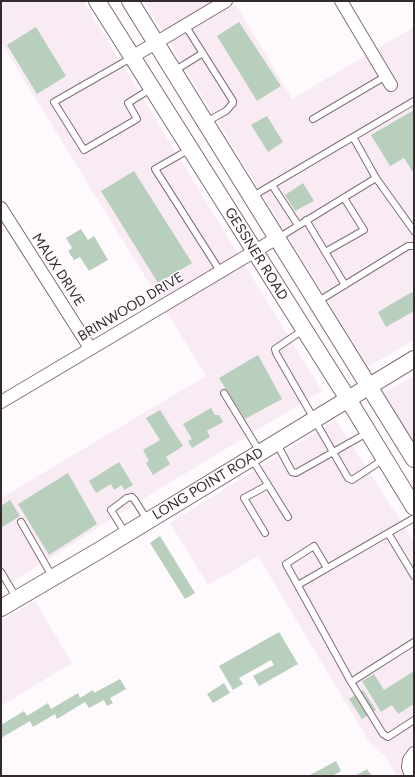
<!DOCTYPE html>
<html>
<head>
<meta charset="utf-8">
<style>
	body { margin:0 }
	#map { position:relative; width:415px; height:777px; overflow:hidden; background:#fef9fc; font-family:Figtree,sans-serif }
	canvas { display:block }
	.frame { position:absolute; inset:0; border:2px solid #332a30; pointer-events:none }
</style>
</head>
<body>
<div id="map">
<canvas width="415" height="777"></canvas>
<div class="frame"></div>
</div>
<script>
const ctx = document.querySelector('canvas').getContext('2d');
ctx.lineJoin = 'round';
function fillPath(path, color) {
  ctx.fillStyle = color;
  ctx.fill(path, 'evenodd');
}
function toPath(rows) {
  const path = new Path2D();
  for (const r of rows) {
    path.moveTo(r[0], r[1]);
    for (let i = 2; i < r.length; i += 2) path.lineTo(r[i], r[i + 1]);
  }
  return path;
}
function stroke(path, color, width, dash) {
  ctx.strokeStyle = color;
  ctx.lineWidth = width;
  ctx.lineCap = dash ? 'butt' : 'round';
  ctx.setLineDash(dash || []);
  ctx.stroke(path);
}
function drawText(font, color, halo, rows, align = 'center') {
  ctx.font = font + ' Figtree,sans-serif';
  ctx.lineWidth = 3;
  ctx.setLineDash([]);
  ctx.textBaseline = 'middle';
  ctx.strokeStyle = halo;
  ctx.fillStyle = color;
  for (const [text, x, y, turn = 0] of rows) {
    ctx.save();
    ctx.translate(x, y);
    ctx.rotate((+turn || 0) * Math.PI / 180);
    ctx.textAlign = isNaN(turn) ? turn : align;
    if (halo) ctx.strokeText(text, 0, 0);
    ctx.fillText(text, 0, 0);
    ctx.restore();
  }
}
fillPath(toPath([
	[1,1,83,1,322,391,151,494,1,589,1,498,206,376,1,42],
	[144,1,227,1,235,3,292,99,414,27,414,340,368,367],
	[414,376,414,442,384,393],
	[336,420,414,542,414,776,397,776,385,756,370,743,258,556,208,585,170,523],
	[35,601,72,663,1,706,1,621]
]), '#f8ebf3');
fillPath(toPath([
	[239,22,281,86,257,101,217,36],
	[36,27,66,76,37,94,7,45],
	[414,110,414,174,404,158,390,166,371,135],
	[267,116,283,142,268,152,251,125],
	[134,171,192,263,158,283,101,191],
	[303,183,314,201,295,211,285,195],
	[81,229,88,240,94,236,108,260,89,271,80,257,74,260,68,251,72,248,66,238],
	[412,292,414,296,414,311,386,327,378,312],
	[258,355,282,399,245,419,219,378],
	[211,408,215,415,219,415,223,422,207,431,210,437,192,448,188,441,192,439,183,424],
	[160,410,183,446,166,457,170,464,153,475,146,463,149,461,143,450,160,440,146,418],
	[119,462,133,485,124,490,122,485,114,490,111,484,96,493,89,481],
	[68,473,97,524,49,555,18,504],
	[10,500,20,516,1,528,1,506],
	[160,536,195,593,185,599,150,543],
	[279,632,298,664,259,686,253,676,274,665,271,660,239,678,243,684,233,690,219,666],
	[414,671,414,704,398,714,392,705,381,712,362,681,374,674,384,690],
	[120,679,126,689,110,698,113,703,107,706,104,700,89,708,85,702,57,719,55,714,33,727,30,721,1,738,1,725,24,711,27,716,48,703,51,709,78,693,80,698,93,690,94,693],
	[224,683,230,693,213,703,207,694],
	[363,690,376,710,362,719,349,699],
	[336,761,341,771,332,776,308,776],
	[367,769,372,776,355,776]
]), '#b8cfbe');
const lane = toPath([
	[185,25,233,101,233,103,226,111,206,122],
	[131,58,54,102,84,150,137,119,128,103,152,88],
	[174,71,203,53],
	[313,119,386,76],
	[353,137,376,178,414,231],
	[190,149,155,169,220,271],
	[272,185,298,225],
	[253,196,414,101],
	[306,220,345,285],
	[278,238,376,178],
	[325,252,364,230,344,198],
	[317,302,408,246,414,246],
	[303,330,275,349,276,353,348,478,352,480,384,459],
	[224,393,260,452],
	[277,444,292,472,296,473,367,433],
	[252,459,288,517],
	[21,522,52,576],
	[265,533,244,498,268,485],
	[388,533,414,576],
	[126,534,111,510,127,498,132,497,134,499,148,521],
	[327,568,314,546,286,564,351,682,383,734,388,737,414,720],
	[1,572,16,597],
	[298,585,414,518],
	[351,682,414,642]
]);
const street = toPath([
	[341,1,391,85],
	[132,57,226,1],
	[1,208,90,348],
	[1,402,277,238],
	[411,776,408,767,409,760,414,753]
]);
const secondary = toPath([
	[97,1,348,399,414,507],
	[130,1,414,459],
	[1,608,100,550,414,359]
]);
stroke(lane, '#836d7b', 8);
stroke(street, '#836d7b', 14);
stroke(secondary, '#836d7b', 18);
stroke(lane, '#fff', 6);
stroke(street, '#fff', 12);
stroke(secondary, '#fff', 16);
drawText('14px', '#332a30', '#fef9fc', [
	["GESSNER ROAD",256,254,58],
	["MAUX DRIVE",58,270,57],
	["BRINWOOD DRIVE",131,307,-31],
	["LONG POINT ROAD",208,484,-31]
]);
</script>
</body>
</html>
